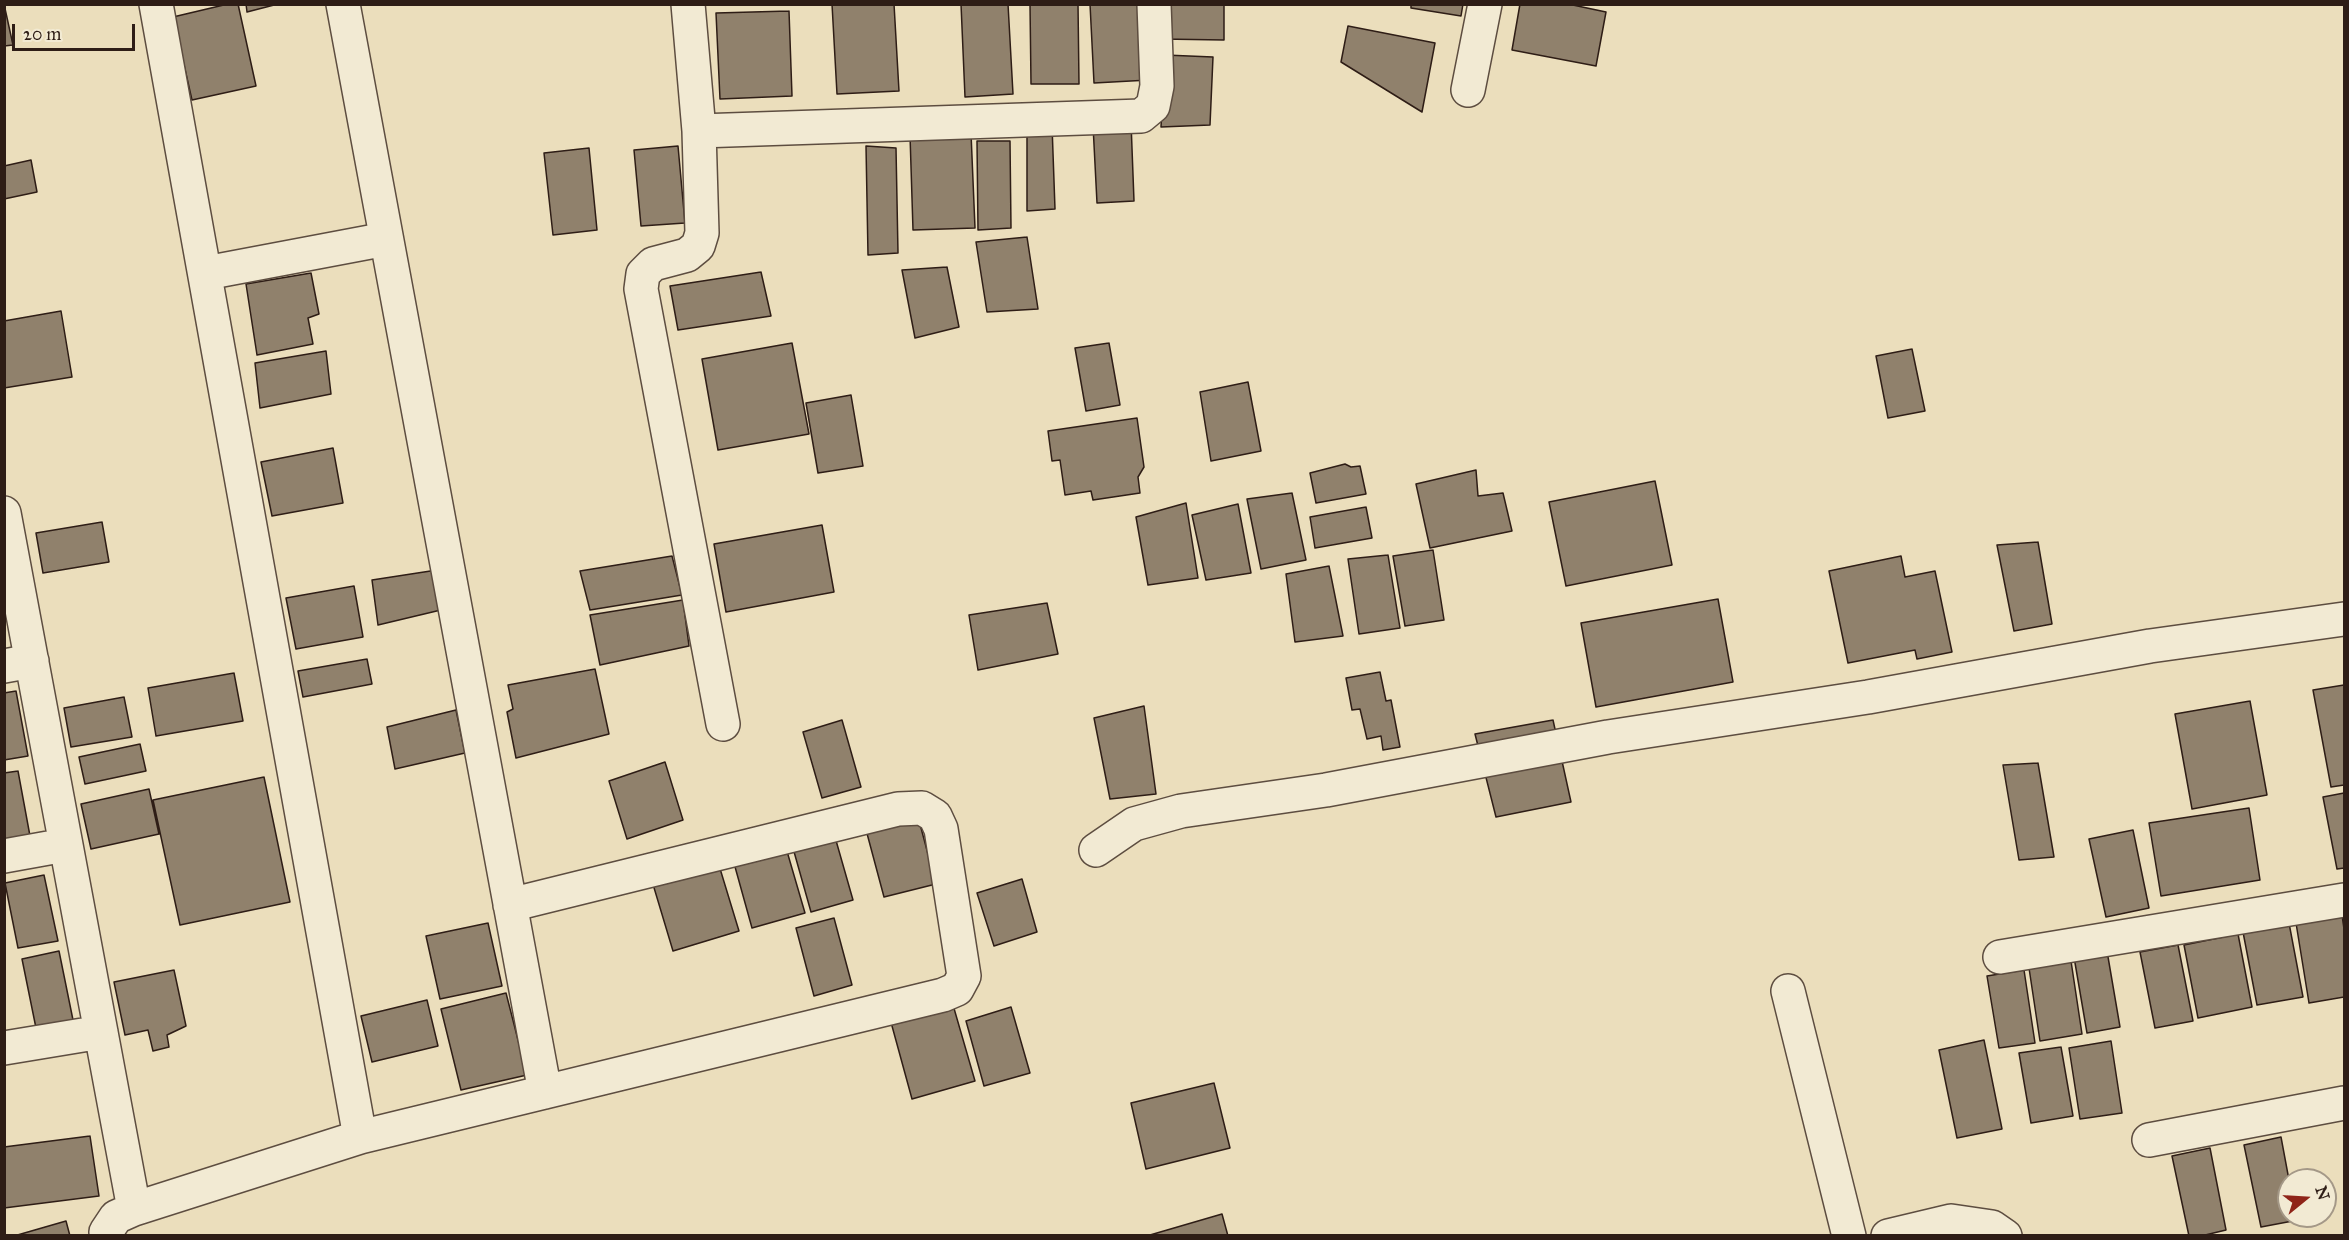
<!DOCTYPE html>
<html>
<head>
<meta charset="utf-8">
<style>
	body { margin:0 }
	#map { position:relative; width:2349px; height:1240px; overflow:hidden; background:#ebdebc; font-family:"IM FELL Great Primer",serif }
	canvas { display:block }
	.frame { position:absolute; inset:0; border:6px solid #2e1d16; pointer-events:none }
	.north { position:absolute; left:2277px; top:1168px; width:60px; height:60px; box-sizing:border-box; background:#f2ead3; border:2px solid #a49887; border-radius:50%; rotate:72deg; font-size:16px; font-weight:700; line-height:24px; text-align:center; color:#2e1d16 }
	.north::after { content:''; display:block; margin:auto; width:21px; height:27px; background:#8f2418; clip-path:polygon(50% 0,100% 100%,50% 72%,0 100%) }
	.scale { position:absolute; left:12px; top:24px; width:123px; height:27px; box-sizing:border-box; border:3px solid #2e1d16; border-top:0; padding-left:8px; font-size:18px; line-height:21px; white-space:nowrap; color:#2e1d16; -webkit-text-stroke:4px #f2ead3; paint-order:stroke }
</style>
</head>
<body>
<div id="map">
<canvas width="2349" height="1240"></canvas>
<div class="frame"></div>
<div class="north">N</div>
<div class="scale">20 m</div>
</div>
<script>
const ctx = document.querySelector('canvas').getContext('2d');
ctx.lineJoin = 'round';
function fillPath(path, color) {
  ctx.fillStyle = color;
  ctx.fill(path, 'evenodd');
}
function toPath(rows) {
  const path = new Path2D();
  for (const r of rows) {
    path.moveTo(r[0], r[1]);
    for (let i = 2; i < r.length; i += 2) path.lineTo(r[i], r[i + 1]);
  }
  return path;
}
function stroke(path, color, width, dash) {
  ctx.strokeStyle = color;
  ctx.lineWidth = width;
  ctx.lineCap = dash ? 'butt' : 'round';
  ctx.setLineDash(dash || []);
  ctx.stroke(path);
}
const building = toPath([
	[4,4,13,45,4,46,4,4],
	[228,4,238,4,256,86,192,100,173,17,228,4],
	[246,4,278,4,247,12,246,4],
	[832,4,894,4,899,91,837,94,832,4],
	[961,4,1008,4,1013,94,965,97,961,4],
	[1030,4,1078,4,1079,84,1031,84,1030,4],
	[1090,4,1146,4,1149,80,1094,83,1090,4],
	[1161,4,1224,4,1224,40,1161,39,1161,4],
	[1411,4,1463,4,1461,16,1411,8,1411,4],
	[1520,4,1568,4,1606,12,1596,66,1512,50,1520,4],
	[789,11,792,96,720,99,716,13,789,11],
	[1348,26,1435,43,1422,112,1341,62,1348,26],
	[1165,55,1213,57,1210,125,1161,127,1165,55],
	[1131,122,1134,201,1097,203,1093,125,1131,122],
	[1027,124,1052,125,1055,209,1027,211,1027,124],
	[971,133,975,228,913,230,910,135,971,133],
	[977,141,1010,141,1011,228,978,230,977,141],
	[678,146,685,223,641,226,634,150,678,146],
	[866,146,896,148,898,253,868,255,866,146],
	[589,148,597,230,553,235,544,153,589,148],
	[31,160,37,192,4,199,4,166,31,160],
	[1027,237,1038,309,987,312,976,242,1027,237],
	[947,267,959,327,915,338,902,270,947,267],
	[761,272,771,316,678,330,670,286,761,272],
	[311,273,319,314,308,318,313,344,257,355,246,284,311,273],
	[61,311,72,377,4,388,4,321,61,311],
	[792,343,809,434,718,450,702,359,792,343],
	[1109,343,1120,405,1086,411,1075,348,1109,343],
	[1912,349,1925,411,1888,418,1876,356,1912,349],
	[326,351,331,394,260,408,255,363,326,351],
	[1248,382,1261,451,1211,461,1200,392,1248,382],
	[851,395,863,466,818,473,806,403,851,395],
	[1137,418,1144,467,1138,477,1140,493,1093,500,1091,491,1065,495,1060,460,1052,461,1048,431,1137,418],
	[333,448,343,503,272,516,261,462,333,448],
	[1345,464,1351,467,1360,466,1366,494,1316,503,1310,473,1345,464],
	[1476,470,1478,496,1503,493,1512,531,1430,548,1416,484,1476,470],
	[1655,481,1672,565,1566,586,1549,502,1655,481],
	[1292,493,1306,560,1261,569,1247,499,1292,493],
	[1186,503,1198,578,1148,585,1136,517,1186,503],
	[1238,504,1251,573,1206,580,1192,515,1238,504],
	[1366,507,1372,538,1315,548,1310,517,1366,507],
	[102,522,109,562,43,573,36,533,102,522],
	[822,525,834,592,726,612,714,544,822,525],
	[2038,542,2052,624,2014,631,1997,545,2038,542],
	[1433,550,1444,620,1405,626,1393,556,1433,550],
	[1388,555,1400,628,1359,634,1348,559,1388,555],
	[672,556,682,595,590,610,580,571,672,556],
	[1901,556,1905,577,1935,571,1952,652,1917,659,1915,650,1848,663,1829,571,1901,556],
	[1329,566,1343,636,1295,642,1286,574,1329,566],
	[437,570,445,609,378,625,372,580,437,570],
	[354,586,363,637,296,649,286,598,354,586],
	[1718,599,1733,682,1596,707,1581,623,1718,599],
	[683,600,689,646,600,665,590,615,683,600],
	[1047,603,1058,654,978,670,969,615,1047,603],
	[367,659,372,684,303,697,298,671,367,659],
	[595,669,609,734,516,758,507,712,513,709,508,685,595,669],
	[1380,672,1386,701,1391,700,1400,747,1383,750,1381,736,1367,739,1360,709,1352,710,1346,678,1380,672],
	[234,673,243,721,156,736,148,688,234,673],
	[2344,685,2344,785,2331,787,2313,690,2344,685],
	[16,691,28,756,4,760,4,693,16,691],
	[124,697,132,737,71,747,64,708,124,697],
	[2250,701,2267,795,2192,809,2175,714,2250,701],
	[1144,706,1156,794,1110,799,1094,718,1144,706],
	[456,710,465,753,395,769,387,727,456,710],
	[842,720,861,787,822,798,803,732,842,720],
	[1553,720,1571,802,1496,817,1475,734,1553,720],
	[140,744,146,771,85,784,79,757,140,744],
	[665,762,683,820,627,839,609,781,665,762],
	[2038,763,2054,857,2019,860,2003,765,2038,763],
	[18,771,30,836,4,841,4,773,18,771],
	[264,777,290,902,180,925,153,800,264,777],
	[149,789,159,834,91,849,81,804,149,789],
	[2344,793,2344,868,2337,869,2323,797,2344,793],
	[2249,808,2260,880,2161,896,2149,823,2249,808],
	[917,813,936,884,884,897,865,826,917,813],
	[833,830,853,900,811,912,791,841,833,830],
	[2133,830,2149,908,2106,917,2089,839,2133,830],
	[784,841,805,913,752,928,732,856,784,841],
	[718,862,739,931,673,951,652,881,718,862],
	[44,875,58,941,18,948,5,883,44,875],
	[1022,879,1037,932,994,946,977,893,1022,879],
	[2342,915,2344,929,2344,997,2309,1003,2296,923,2342,915],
	[834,918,852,985,814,996,796,928,834,918],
	[488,923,502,986,440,999,426,936,488,923],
	[2289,923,2303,997,2257,1005,2243,932,2289,923],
	[2238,934,2252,1007,2198,1018,2184,945,2238,934],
	[2178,945,2193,1021,2155,1028,2140,952,2178,945],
	[59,951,73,1020,36,1028,22,959,59,951],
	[2107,951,2120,1027,2087,1033,2074,957,2107,951],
	[2071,961,2082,1034,2040,1041,2029,968,2071,961],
	[174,970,186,1026,167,1035,169,1047,153,1051,148,1030,125,1035,114,982,174,970],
	[2024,970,2035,1043,1999,1048,1987,976,2024,970],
	[506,993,527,1075,461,1090,441,1009,506,993],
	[951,998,975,1081,912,1099,889,1015,951,998],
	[427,1000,438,1046,372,1062,361,1016,427,1000],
	[1011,1007,1030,1073,984,1086,966,1021,1011,1007],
	[1984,1040,2002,1129,1957,1138,1939,1050,1984,1040],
	[2111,1041,2122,1113,2080,1119,2069,1048,2111,1041],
	[2061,1047,2073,1116,2031,1123,2019,1053,2061,1047],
	[1214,1083,1230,1148,1146,1169,1131,1103,1214,1083],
	[90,1136,99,1196,4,1208,4,1147,90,1136],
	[2281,1137,2289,1180,2289,1216,2297,1216,2298,1220,2261,1227,2244,1145,2281,1137],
	[2210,1148,2226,1230,2201,1236,2189,1236,2172,1156,2210,1148],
	[1222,1214,1228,1236,1150,1235,1222,1214],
	[66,1221,70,1236,14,1236,66,1221]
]);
fillPath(building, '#90816c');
stroke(building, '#2e1d16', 1.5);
const minor = toPath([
	[156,4,360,1137],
	[343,4,545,1092],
	[688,4,699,131,702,233,698,246,687,255,653,264,643,274,641,289,723,724],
	[1468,90,1485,4],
	[699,131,1141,116,1153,106,1157,86,1154,4],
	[206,273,386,239],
	[4,513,134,1209],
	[4,666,32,661],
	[1096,850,1134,824,1181,811,1326,790,1608,737,1868,697,2150,646,2344,619],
	[4,856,65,845],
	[2000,957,2344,900],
	[1788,991,1849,1236],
	[4,1048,101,1032],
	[2149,1140,2344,1103],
	[107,1236,106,1232,116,1217,134,1209,360,1137,943,995,957,989,964,976,941,829,935,816,922,808,898,809,510,905],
	[1888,1236,1951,1221,1992,1227,2005,1236]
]);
stroke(minor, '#5d4d40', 36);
stroke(minor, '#f2ead3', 33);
</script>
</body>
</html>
